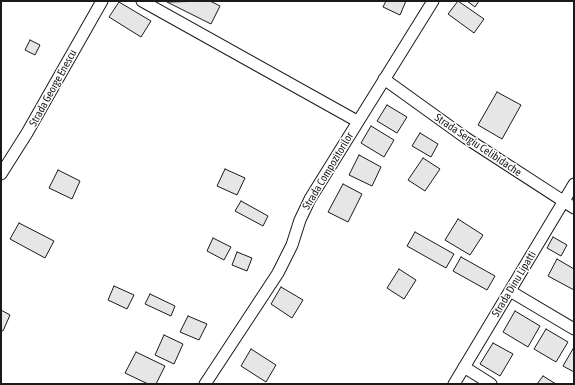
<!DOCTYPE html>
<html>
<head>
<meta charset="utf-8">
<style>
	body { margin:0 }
	#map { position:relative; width:575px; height:385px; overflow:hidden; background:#fff; font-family:"Asap Condensed",sans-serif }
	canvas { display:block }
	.frame { position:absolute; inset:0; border:2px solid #1a1a1a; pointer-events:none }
</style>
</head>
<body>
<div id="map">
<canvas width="575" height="385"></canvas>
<div class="frame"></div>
</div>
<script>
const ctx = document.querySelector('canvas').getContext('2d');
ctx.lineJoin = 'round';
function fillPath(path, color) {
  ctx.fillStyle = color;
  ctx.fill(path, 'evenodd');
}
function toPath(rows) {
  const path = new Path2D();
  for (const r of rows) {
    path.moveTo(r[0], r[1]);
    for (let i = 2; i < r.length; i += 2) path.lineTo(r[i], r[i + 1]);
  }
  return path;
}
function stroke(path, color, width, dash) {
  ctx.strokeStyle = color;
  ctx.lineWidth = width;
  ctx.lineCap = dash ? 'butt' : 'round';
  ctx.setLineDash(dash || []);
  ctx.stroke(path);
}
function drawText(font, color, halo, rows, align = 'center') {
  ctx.font = font + ' "Asap Condensed",sans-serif';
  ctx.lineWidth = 3;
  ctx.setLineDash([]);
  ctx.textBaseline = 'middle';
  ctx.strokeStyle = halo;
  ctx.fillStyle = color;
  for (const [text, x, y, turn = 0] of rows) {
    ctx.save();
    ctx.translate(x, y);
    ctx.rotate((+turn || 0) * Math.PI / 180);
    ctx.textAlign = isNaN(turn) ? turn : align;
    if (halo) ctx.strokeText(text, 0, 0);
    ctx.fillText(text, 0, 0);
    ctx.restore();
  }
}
const building = toPath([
	[210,1,220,6,211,24,167,2,210,1],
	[386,1,406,1,400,15,383,7,386,1],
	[458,1,484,19,474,33,448,14,458,1],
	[467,1,479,1,475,7,467,1],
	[119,2,151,21,141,37,109,17,119,2],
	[30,40,40,45,35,55,25,50,30,40],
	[497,92,521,105,502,139,478,125,497,92],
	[387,105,407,117,397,133,377,121,387,105],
	[371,126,394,140,384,157,361,143,371,126],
	[420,133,438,144,431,157,412,146,420,133],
	[359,155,381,167,372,186,349,175,359,155],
	[423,158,440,169,425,191,408,180,423,158],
	[225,169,245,178,237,195,217,186,225,169],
	[58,170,80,181,72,199,49,188,58,170],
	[343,184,362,194,348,222,328,212,343,184],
	[241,201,268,216,263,226,235,211,241,201],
	[458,219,483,235,470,255,445,240,458,219],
	[19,223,54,241,45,258,10,239,19,223],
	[415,232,454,254,446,268,407,246,415,232],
	[553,237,567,245,561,256,547,248,553,237],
	[213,238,231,247,224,260,207,251,213,238],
	[237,252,252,258,247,271,232,265,237,252],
	[461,257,495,276,487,290,453,271,461,257],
	[557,259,574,269,574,290,548,276,557,259],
	[399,269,416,280,404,299,387,288,399,269],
	[114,286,134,295,127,309,108,300,114,286],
	[281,287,303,300,292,318,271,304,281,287],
	[150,294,175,306,171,316,145,304,150,294],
	[1,310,10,315,3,331,1,330,1,310],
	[515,311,540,326,528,347,503,332,515,311],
	[188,316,207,324,199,340,180,332,188,316],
	[546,329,568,342,556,362,534,349,546,329],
	[164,335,183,344,174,364,155,355,164,335],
	[493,343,513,354,500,376,480,364,493,343],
	[574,347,574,372,563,366,574,347],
	[251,349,276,365,266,382,241,366,251,349],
	[136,352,165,366,156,384,148,384,125,373,136,352],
	[543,376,556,384,537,384,543,376]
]);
fillPath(building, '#e6e6e6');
stroke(building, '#1a1a1a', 1);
const minor = toPath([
	[142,1,357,121],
	[384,79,466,138,574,208],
	[1,174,27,133,102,1],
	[510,291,574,329],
	[464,367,491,384],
	[205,384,278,273,292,245,300,220,310,199,433,1],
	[454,384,574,184]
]);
stroke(minor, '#1a1a1a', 13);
stroke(minor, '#fff', 11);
drawText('11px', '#1a1a1a', '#fff', [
	["Strada George Enescu",53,88,-61],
	["Strada Sergiu Celibidache",478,145,34],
	["Strada Compozitorilor",328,171,-59],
	["Strada Dinu Lipatti",514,284,-59]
]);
</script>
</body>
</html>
